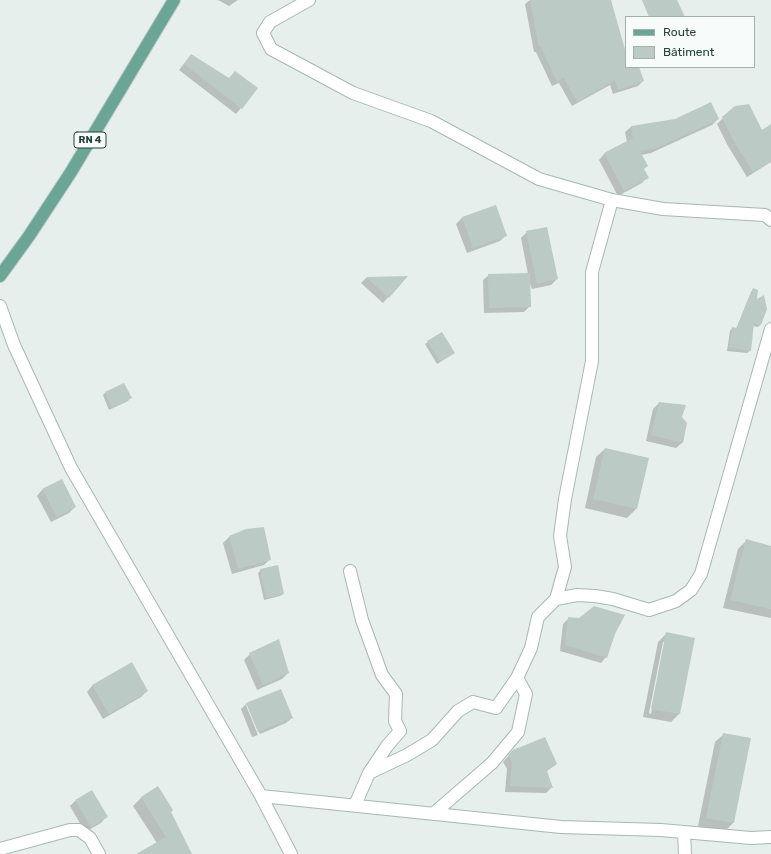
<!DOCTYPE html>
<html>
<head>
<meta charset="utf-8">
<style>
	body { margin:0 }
	#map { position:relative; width:771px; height:854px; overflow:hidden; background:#e6efeb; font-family:Rubik,sans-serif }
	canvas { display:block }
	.legend { position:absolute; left:625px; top:16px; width:130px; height:52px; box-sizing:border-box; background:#f7fbf9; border:1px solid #a3b1ad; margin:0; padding:5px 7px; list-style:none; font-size:12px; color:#24423a }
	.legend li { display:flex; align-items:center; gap:8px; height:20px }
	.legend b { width:20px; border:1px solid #a3b1ad }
</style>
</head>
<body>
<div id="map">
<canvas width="771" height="854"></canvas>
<ul class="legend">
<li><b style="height:5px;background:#6aa596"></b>Route</li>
<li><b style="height:11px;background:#bbcac4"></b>Bâtiment</li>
</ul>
</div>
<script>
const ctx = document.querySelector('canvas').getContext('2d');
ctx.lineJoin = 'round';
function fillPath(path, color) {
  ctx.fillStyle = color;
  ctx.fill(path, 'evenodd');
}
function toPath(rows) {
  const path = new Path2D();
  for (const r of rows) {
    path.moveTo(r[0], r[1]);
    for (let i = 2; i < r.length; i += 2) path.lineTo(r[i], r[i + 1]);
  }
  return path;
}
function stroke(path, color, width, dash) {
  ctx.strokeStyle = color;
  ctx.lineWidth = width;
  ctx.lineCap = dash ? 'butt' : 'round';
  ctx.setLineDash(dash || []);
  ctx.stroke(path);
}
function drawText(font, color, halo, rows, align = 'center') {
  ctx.font = font + ' Rubik,sans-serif';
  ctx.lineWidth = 3.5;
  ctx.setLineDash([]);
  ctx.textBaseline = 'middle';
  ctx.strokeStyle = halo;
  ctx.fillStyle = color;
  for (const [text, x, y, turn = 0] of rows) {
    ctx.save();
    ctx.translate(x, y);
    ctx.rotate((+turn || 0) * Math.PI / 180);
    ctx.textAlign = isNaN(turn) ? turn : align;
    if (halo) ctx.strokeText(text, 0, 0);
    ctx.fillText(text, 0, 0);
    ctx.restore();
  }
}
fillPath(toPath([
	[218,0,238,0,229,6],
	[530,0,577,0,626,56,626,67,638,67,643,81,638,86,613,94,610,85,572,106,559,83,552,86,536,52,534,52,525,4],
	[191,55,229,79,241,108,236,114,179,70],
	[723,118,771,135,771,162,747,177,728,146,717,124],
	[718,119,712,125,651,153,641,155,643,170,647,177,642,183,618,196,599,160,604,154,627,142,625,132,631,127,675,120],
	[495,206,505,236,500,241,467,253,456,224,462,218],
	[527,232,557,279,551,285,532,289,530,283,529,283,530,306,524,312,484,313,483,280,489,275,528,274,521,238],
	[406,277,383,303,361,283,366,278],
	[753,289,761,324,758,327,753,326,750,351,747,353,727,351,730,331,732,328,736,329,751,292],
	[428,342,451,355,437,364,425,344],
	[124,384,130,398,128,401,109,410,103,395,105,393],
	[659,403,681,417,682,443,676,448,646,441,653,409],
	[605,449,647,459,636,509,627,518,585,508,596,457],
	[42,490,75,507,69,513,51,522,37,496],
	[229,537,270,559,264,565,232,574,223,543],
	[746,541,771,547,771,618,723,608,738,549],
	[261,570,283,594,280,596,264,600,258,573],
	[569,618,614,634,606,657,601,663,560,651,563,624],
	[667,633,679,714,671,722,643,717,658,642],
	[663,642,665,642,651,714,649,713],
	[250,654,288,673,282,679,257,690,244,660],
	[131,664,147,691,141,697,103,719,87,692,92,686],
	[246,704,292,718,286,723,260,734,248,705,246,705,258,735,252,737,241,709],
	[724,734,733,823,724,832,698,826,715,742],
	[513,751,556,763,546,772,551,788,546,793,505,792,507,769,503,762],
	[158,788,191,854,138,854,157,843,133,806,141,798],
	[91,791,106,817,101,823,85,832,70,806,75,801]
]), '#0003');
fillPath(toPath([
	[530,0,611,0,626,53,626,67,639,67,644,81,618,90,615,80,577,102,564,78,557,82,541,47,539,47],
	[642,0,677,0,685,17,649,17],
	[191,54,229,78,235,71,258,88,242,109,184,64],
	[711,102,719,119,657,148,640,151,648,166,644,169,649,178,624,191,604,153,633,138,631,126,675,119],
	[749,104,762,130,771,124,771,161,753,172,733,140,722,117,735,106],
	[496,205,507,236,473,248,462,217],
	[547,227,558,279,537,284,526,231],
	[530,273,531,307,489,308,488,274],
	[408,276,389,298,366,277],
	[753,288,758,290,757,299,764,295,767,309,761,325,754,323,751,351,729,348,732,327,737,328],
	[442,332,455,353,440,362,427,341],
	[124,383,132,398,112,408,105,392],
	[659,402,686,405,682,417,687,423,683,443,651,435],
	[605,448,649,458,637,509,593,499],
	[62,479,76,507,57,517,42,489],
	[264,527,271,560,238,569,229,536,246,529],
	[746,539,771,546,771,609,730,600],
	[278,565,284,594,266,598,260,569],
	[594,606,625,615,615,634,607,658,565,645,568,617,579,618],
	[666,632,695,638,680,714,651,709],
	[279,639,289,673,263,685,249,653],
	[132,662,148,691,109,714,92,685],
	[281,689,293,718,258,732,246,703],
	[723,733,751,738,734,823,706,818],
	[545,737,557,764,547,771,553,788,510,786,512,762,508,755,513,750],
	[158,786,173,810,171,812,192,854,136,854,166,837,141,797],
	[92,790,108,817,91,827,75,800]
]), '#bbcac4');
const minor = toPath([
	[309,0,270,22,263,33,271,49,353,93,431,121,539,179,612,200,663,209,765,215,771,220],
	[0,306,14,345,71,468,261,796,291,854],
	[350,571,362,620,382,675,396,694,395,721,400,731,387,746,369,773,355,805],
	[556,599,565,567,560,536,565,499,592,361,592,272,612,200],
	[369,773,407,755,432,740,458,711,473,702,496,708,517,678,531,648,538,617,556,599,577,595,595,596,613,599,649,610,676,601,691,590,701,574,771,329],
	[261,796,561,827,661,830,751,838,771,837],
	[433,814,492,763,518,732,526,694,517,678],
	[684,832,685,854],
	[0,849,70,830,79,830,90,838,99,854]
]);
const primary = toPath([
	[0,276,29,236,71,172,174,0]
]);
stroke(minor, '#a8b8b2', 14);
stroke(primary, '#c2cac8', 14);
stroke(minor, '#fff', 12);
stroke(primary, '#6aa596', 12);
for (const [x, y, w] of [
	[90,140,32]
]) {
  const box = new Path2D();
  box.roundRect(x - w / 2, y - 8, w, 16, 3);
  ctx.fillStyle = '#f7fbf9';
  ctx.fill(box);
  stroke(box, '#24423a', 1);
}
drawText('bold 10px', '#24423a', null, [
	["RN 4",90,140]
]);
</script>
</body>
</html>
